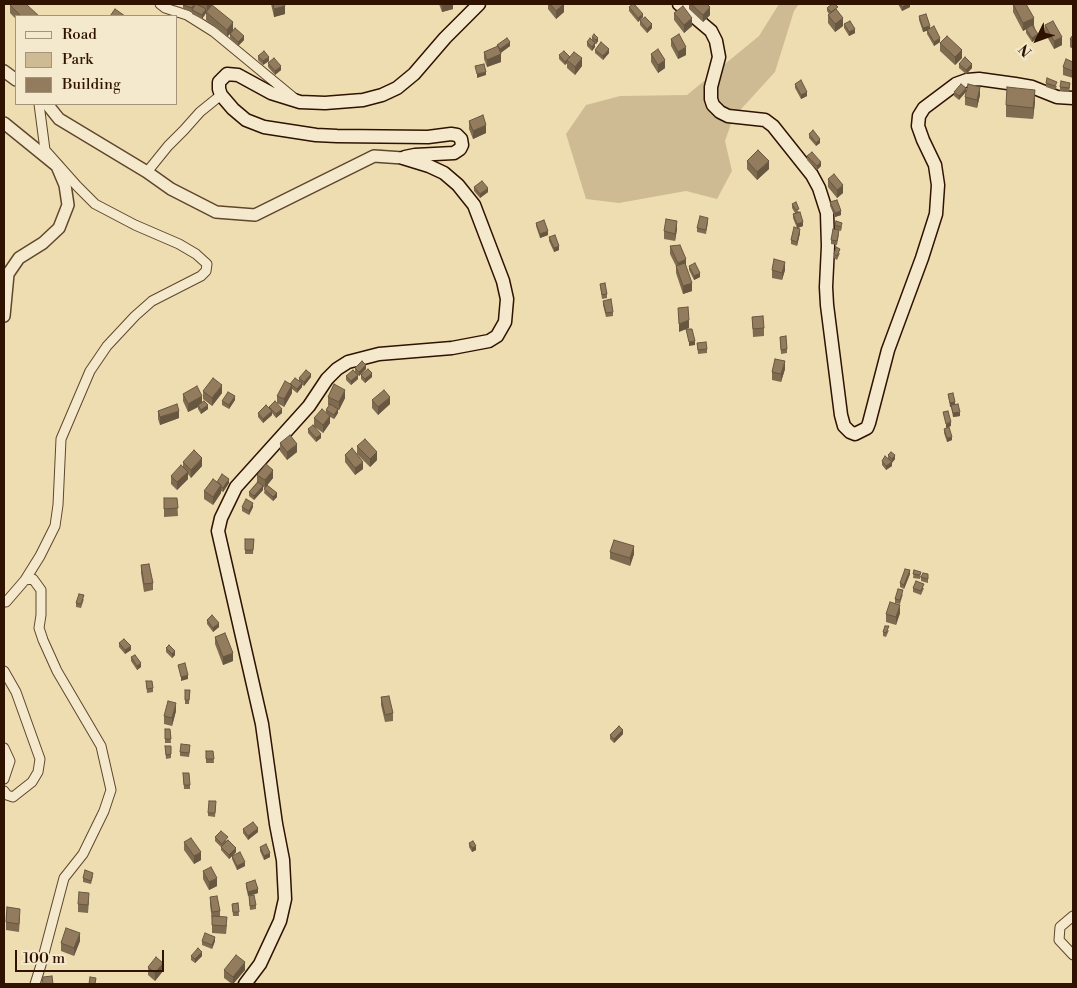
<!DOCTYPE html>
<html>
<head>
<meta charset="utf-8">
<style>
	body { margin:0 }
	#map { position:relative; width:1077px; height:988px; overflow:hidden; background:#efddb2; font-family:"Libre Bodoni",serif }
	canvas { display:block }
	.frame { position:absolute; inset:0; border:5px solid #2f1300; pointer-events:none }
	.legend { position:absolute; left:15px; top:15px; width:162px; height:90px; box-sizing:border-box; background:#f5e9cd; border:1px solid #a6937b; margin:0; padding:6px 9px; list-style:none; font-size:15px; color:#2f1300 }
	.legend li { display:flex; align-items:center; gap:10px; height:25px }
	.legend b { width:25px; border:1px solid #a6937b }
	.north { position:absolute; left:1012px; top:15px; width:50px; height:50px; -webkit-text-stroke:4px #f5e9cd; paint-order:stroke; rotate:228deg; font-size:14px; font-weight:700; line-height:20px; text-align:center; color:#2f1300 }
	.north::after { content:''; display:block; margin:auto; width:18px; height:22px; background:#2f1300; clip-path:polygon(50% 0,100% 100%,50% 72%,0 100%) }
	.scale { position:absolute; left:15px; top:950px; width:149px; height:22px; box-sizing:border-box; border:2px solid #2f1300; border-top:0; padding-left:6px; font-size:15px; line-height:18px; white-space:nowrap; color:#2f1300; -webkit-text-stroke:4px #f5e9cd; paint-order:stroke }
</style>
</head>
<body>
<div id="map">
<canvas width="1077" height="988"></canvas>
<div class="frame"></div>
<ul class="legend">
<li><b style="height:6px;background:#f5e9cd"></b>Road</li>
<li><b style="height:14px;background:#cebb94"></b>Park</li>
<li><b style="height:14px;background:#937c5d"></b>Building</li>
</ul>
<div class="north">N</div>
<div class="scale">100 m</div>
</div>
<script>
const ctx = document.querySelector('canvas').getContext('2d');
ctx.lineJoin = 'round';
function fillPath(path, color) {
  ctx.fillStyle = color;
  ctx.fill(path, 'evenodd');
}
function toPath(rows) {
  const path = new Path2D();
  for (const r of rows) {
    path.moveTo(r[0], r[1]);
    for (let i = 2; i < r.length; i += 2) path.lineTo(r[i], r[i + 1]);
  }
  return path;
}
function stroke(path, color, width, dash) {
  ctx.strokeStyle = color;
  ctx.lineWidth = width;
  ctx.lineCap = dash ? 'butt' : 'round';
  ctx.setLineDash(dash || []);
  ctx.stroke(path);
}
fillPath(toPath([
	[779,4,799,4,794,11,775,72,733,118,725,141,732,171,717,199,686,191,619,203,586,199,566,134,586,105,620,96,687,95,759,36]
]), '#cebb94');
const minor = toPath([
	[160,4,165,8,187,15,214,32,294,98],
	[147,172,168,146,184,130,200,112,221,95],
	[25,580,33,579,41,590,41,615,39,628,43,640,57,671,101,746,111,790,104,811,83,854,64,878,41,965,35,984],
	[4,602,6,602,25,580,40,556,55,526,58,505,61,439,90,371,107,346,135,316,152,301,201,276,206,271,207,264,196,254,179,244,135,225,95,204,77,186,45,150,39,104],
	[4,671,16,692,40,759,38,772,32,782,13,797,7,795,4,791],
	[4,748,10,761,4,779],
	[1073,916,1060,927,1059,940,1073,955]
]);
const tertiary = toPath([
	[4,71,16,80],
	[47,104,59,119,147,172,171,189,216,212,255,215,374,156,403,158],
	[4,123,57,166,65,185,68,205,59,228,43,243,19,258,8,274,4,316]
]);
const secondary = toPath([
	[679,4,711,31,716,41,719,57,711,87,711,99,713,105,720,112,728,116,765,120,773,126,812,175,819,188,827,213,828,246,826,287,827,305,841,415,844,426,850,432,855,434,867,428,869,423,888,350,922,258,936,214,938,185,935,165,923,140,918,126,919,116,924,108,956,84,967,80,979,79,1015,84,1032,87,1057,97,1073,98],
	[405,157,415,155,454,153,460,149,462,145,461,139,457,135,451,134,428,137,337,136,316,135,264,127,246,120,233,109,221,95,219,89,219,82,227,74,238,75,271,93,300,102,325,103,363,100,382,95,397,88,414,74,445,38,479,4],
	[245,984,260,964,280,921,285,899,283,860,276,824,262,724,218,531,221,518,236,487,309,406,327,379,337,369,348,362,379,354,452,348,489,341,497,336,505,322,507,299,503,281,474,205,458,185,444,173,429,166,403,158]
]);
stroke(minor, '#5f462c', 11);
stroke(tertiary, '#5f462c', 14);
stroke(secondary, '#2f1300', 15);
stroke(minor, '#f5e9cd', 9);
stroke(tertiary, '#f5e9cd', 11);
stroke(secondary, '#f5e9cd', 12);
fillPath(toPath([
	[195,4,194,6,197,4,212,4,211,6,233,30,244,40,238,46,230,38,230,34,227,37,206,20,206,13,202,19,192,14,192,11,192,12,183,9,183,5],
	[271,4,284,4,285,14,274,17],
	[439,4,453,4,453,9,442,12],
	[548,4,564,4,564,12,556,19,548,9],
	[689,4,707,4,710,15,703,22,689,9],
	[898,4,910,4,910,7,902,11],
	[1013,4,1034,25,1038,38,1032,42,1026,33,1026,29,1023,31,1013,12],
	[10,5,39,16,16,16,16,19,10,13],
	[629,7,643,17,638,22,629,11],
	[827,8,838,11,843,26,835,32,828,23,828,15,829,14,827,11],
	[674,13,692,26,684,33,674,20],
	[919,16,930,28,940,42,934,46,927,34,927,30,923,32,919,20],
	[640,21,652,28,647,33,640,25],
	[844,24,855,33,849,36,844,28],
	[1045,25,1062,45,1054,49,1045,33],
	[1073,35,1073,49,1070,47,1070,39],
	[592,37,598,41,596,44,595,44,595,47,592,51,587,46,587,42,592,40],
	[671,39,686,55,678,59,671,46],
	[940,43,962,58,955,65,940,51],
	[497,45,510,46,501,53,501,62,487,67,484,59,484,52,497,47],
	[595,50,609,53,603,60,595,53],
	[651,54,665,68,658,73,651,62],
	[559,55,570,57,582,66,575,75,567,68,567,63,565,65,559,59],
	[258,56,269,61,263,65,258,60],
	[1073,62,1073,78,1063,75,1063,67],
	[268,63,281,70,275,75,268,67],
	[959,64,972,68,966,74,959,68],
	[1046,83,1057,86,1055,90,1046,87],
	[795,84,807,96,801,99,795,88],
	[961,84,959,100,954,96,954,92],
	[1060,87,1070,87,1069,92,1060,91],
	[980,95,977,108,965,105,965,97],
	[1035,102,1033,119,1006,117,1006,105],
	[469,121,486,133,473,139,469,129],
	[809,134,820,143,816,146,809,138],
	[807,156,821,166,817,170,807,160],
	[747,161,769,169,757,180,747,169],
	[828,179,843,193,837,198,828,187],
	[474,187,488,192,480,198,474,191],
	[830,202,841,215,835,217,830,206],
	[792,204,799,212,803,226,798,228,800,233,797,246,791,244,791,240,797,228,793,218,793,214,795,213,792,208],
	[708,222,706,234,697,232,697,228],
	[536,223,548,235,540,238,536,226],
	[835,225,842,227,841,231,835,229],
	[677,229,675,241,664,239,664,231],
	[839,234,837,245,831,244,831,240],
	[549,237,559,250,554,252,549,241],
	[670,246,692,291,683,294,676,273,676,266,670,254],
	[840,253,837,260,834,258,834,254],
	[689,266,700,277,694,280,689,270],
	[772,270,785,270,782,280,772,278],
	[600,284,607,294,607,298,602,299],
	[603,301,613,312,613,316,606,317,603,305],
	[752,317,764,328,764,336,753,337],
	[780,337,787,349,787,353,781,354],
	[697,343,707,349,707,353,698,354],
	[355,368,366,369,359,376,358,375,358,379,351,385,346,380,346,376,355,372],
	[785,369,781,382,772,380,772,372],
	[361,375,372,377,365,383,361,379],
	[311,377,304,386,302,385,302,387,297,393,292,389,292,393,284,407,277,403,277,396,290,384,299,381,299,378],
	[203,391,222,393,212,406,203,399],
	[183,394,202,402,208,409,201,414,198,409,198,407,188,412,183,401],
	[948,394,955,404,960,416,953,417,951,407,950,407],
	[328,397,345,398,339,410,338,410,338,413,334,419,330,417,330,423,323,433,315,427,321,438,316,442,308,433,308,429,314,426,314,418,326,413,326,410,329,405,328,405],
	[235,400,229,409,222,405,222,401],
	[372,400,390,404,378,415,372,408],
	[269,407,282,413,276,418,272,413,272,415,263,423,258,417,258,413,269,409],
	[158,411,179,418,160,425,158,419],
	[944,429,952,440,947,442,944,433],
	[280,443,297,452,287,460,280,451],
	[357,446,377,460,370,467,357,454],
	[345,455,363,469,355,475,345,462],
	[888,455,895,459,892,462,892,466,886,470,882,465,882,461,888,458],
	[183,462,202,466,191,478,188,474,188,479,177,490,171,484,171,476,183,467],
	[257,475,273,478,267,485,277,497,273,501,264,493,265,488,263,487,263,490,254,500,249,496,249,492,257,482],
	[217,482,229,483,223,492,221,491,221,493,213,505,204,499,204,491],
	[164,498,177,498,178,516,164,517],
	[242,507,253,507,249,515,242,511],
	[245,539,254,539,253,554,245,554],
	[610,552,634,554,630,566,610,559],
	[141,565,153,583,153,590,144,592,141,573],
	[914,570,921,576,920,579,913,578],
	[910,574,904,589,900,587,900,583],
	[921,577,928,578,928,583,921,581],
	[913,588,924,588,921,595,913,592],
	[903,594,900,604,895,603,895,599],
	[84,599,81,608,76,607,76,603],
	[900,613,896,625,886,622,886,614],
	[207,620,219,627,213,632,207,624],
	[889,630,886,637,883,636,883,632],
	[215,637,233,661,223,665,215,644],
	[119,643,131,650,125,654,119,647],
	[166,648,175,655,172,658,166,652],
	[131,657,141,667,137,670,131,661],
	[146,681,153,688,153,692,147,693],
	[185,690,190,690,189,704,185,704],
	[381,697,393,713,393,721,385,722,381,705],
	[176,711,172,726,164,724,164,716],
	[165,729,170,729,171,743,165,743],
	[623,734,614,743,610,739,610,735],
	[165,746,171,746,171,758,166,759],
	[190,749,189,757,180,756,180,752],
	[206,751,213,751,214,763,206,763],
	[183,773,190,785,190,789,184,789],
	[216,805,215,817,208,816,208,813],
	[243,829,258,832,248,840,243,833],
	[215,837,228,841,236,852,233,855,245,866,237,870,232,859,232,856,229,859,221,850,221,847,215,841],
	[184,842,201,860,194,864,184,850],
	[469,843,476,850,472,852,469,847],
	[260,847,270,857,264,860,260,851],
	[203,871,217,886,209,890,203,879],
	[93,876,91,884,83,882,83,878],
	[246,883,258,893,248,896,246,887],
	[249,896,256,905,256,909,250,910],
	[210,897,220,911,220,916,227,925,226,934,212,933,212,920,210,905],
	[89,901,88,913,78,912,78,904],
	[238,903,239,916,233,916,232,904],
	[20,917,19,932,6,930,6,922],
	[80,941,74,956,61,951,61,943],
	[202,941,215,941,212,949,202,945],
	[191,956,202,956,195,963,191,960],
	[148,967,163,971,155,981,148,975],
	[224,970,245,970,233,984,232,984,224,978]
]), '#7e6b50');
fillPath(toPath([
	[207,4,212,4,207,12],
	[442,4,453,4,453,9,442,12],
	[564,4,564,12,556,19,556,11],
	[908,4,910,4,910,7,902,11,902,7],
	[285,6,285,14,274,17,274,9],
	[710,7,710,15,703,22,703,15],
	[206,9,206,13,202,19,202,15],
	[643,14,643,17,638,22,638,18],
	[692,18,692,26,684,33,684,25],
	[843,18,843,26,835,32,835,24],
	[1034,18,1034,25,1023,31,1023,23],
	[233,22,233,30,227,37,227,30],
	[652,24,652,28,647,33,647,29],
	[930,26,930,30,923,32,923,28],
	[855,29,855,33,849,36,849,32],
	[1038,34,1038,38,1032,42,1032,38],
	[244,36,244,40,238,46,238,42],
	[1062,37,1062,45,1054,49,1054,41],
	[598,38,598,41,596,44,596,40],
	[940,38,940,42,934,46,934,42],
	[510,42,510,46,500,53,500,49],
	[595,43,595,47,592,51,592,47],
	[686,47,686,55,678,59,678,52],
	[609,49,609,53,603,60,603,56],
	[962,50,962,58,955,65,955,57],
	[501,54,501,62,487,67,487,60],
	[269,57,269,61,263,65,263,61],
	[570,57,567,60,567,63,565,65,565,62],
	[582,58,582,66,575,75,575,67],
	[665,60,665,68,658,73,658,65],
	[972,64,972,68,966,74,966,70],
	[281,66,281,70,275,75,275,71],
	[486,72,486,75,477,78,477,74],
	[980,87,980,95,977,108,977,100],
	[966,88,966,92,959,100,959,96],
	[1035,90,1035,102,1033,119,1033,108],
	[807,92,807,96,801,99,801,95],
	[486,125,486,133,473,139,473,131],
	[820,139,820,143,816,146,816,143],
	[769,161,769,169,757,180,757,172],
	[821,162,821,166,817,170,817,166],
	[843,185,843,193,837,198,837,190],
	[488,188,488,192,480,198,480,194],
	[841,211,841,215,835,217,835,213],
	[677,221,677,229,675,241,675,234],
	[803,222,803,226,797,228,797,224],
	[800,229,800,233,797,246,797,242],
	[548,231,548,235,540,238,540,234],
	[559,246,559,250,554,252,554,248],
	[686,259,686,267,678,271,678,263],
	[785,262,785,270,782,280,782,273],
	[700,273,700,277,694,280,694,276],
	[692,283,692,291,683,294,683,286],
	[689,320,689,328,679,332,679,324],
	[695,341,695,345,689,346,689,342],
	[785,361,785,369,781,382,781,374],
	[366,365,366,369,359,376,359,372],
	[372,373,372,377,365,383,365,379],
	[311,374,311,377,304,386,304,382],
	[358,375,358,379,351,385,351,381],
	[302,383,302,387,297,393,297,389],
	[222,385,222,393,212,406,212,398],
	[292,385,292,393,284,407,284,399],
	[345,390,345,398,339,410,339,402],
	[202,396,202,404,198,405,198,407,188,412,188,404],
	[235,396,235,400,229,409,229,405],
	[390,397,390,404,378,415,378,407],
	[955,402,955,406,950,407,950,403],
	[208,405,208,409,201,414,201,410],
	[282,409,282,413,276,418,276,414],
	[338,409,338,413,334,419,334,415],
	[179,411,179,418,160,425,160,417],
	[272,411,272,415,263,423,263,419],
	[960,412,960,416,953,417,953,413],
	[330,416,330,423,323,433,323,425],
	[951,422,951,426,946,428,946,424],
	[321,434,321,438,316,442,316,438],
	[952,437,952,440,947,442,947,438],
	[297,444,297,452,287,460,287,452],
	[377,452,377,460,370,467,370,459],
	[895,455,895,459,892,463,892,459],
	[202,458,202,466,191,478,191,470],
	[363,462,363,469,355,475,355,468],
	[892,462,892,466,886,470,886,466],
	[273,470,273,478,265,488,265,480],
	[188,472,188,479,177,490,177,482],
	[229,479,229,483,223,492,223,488],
	[221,485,221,493,213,505,213,497],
	[263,486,263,490,254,500,254,496],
	[277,493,277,497,273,501,273,497],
	[253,503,253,507,249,515,249,511],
	[634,546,634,554,630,566,630,558],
	[910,570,910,574,904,589,904,585],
	[900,605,900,613,896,625,896,617],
	[219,623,219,627,213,632,213,628],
	[131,646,131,650,125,654,125,650],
	[175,651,175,655,172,658,172,654],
	[233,653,233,661,223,665,223,657],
	[141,663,141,667,137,670,137,666],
	[188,675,188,679,181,681,181,677],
	[176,703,176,711,172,726,172,718],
	[623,730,623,734,614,743,614,739],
	[258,828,258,832,248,840,248,836],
	[476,846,476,850,472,852,472,848],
	[236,848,236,852,229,859,229,855],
	[201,852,201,860,194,864,194,856],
	[270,853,270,857,264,860,264,856],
	[245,862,245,866,237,870,237,866],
	[217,878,217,886,209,890,209,882],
	[258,889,258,893,248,896,248,892],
	[80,933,80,941,74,956,74,948],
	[215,937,215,941,212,949,212,945],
	[202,952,202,956,195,963,195,959],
	[245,962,245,970,233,984,233,977],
	[163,963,163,971,155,981,155,973]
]), '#675741');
const building = toPath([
	[11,4,26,4,39,16,21,16,10,5,11,4],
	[184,4,194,4,192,8,183,5,184,4],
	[196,4,206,9,202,15,192,10,196,4],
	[273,4,284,4,285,6,274,9,273,4],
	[550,4,564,4,556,11,550,4],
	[633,4,634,4,643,14,638,18,629,7,633,4],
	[691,4,707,4,710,7,703,15,691,4],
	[832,4,835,4,838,7,831,12,827,8,832,4],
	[900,4,908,4,902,7,900,4],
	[1013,4,1026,4,1034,18,1023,23,1013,4],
	[212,5,233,22,227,30,206,12,212,5],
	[683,6,692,18,684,25,674,13,683,6],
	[115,9,125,16,110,16,115,9],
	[836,9,843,18,835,24,828,15,836,9],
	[926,14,930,26,923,28,919,16,926,14],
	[645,17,652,24,647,29,640,21,645,17],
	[850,21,855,29,849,32,844,24,850,21],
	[1053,21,1062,37,1054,41,1045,25,1053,21],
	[1032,25,1038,34,1032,38,1026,29,1032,25],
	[934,26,940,38,934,42,927,30,934,26],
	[235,28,244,36,238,42,230,34,235,28],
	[594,34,598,38,596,40,592,37,594,34],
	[679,34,686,47,678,52,671,39,679,34],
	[1073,35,1073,41,1070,39,1073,35],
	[947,36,962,50,955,57,940,43,947,36],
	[507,38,510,42,500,49,497,45,507,38],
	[590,38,595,43,592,47,587,42,590,38],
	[601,42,609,49,603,56,595,50,601,42],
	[498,46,501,54,487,60,484,52,498,46],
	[658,49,665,60,658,65,651,54,658,49],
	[264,51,269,57,263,61,258,56,264,51],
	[564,51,570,57,565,62,559,55,564,51],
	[574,52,582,58,575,67,567,60,574,52],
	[965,57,972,64,966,70,959,64,965,57],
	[274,58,281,66,275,71,268,63,274,58],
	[1066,59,1073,62,1073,71,1063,67,1066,59],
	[484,64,486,72,477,74,475,66,484,64],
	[1047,78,1057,82,1055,86,1046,83,1047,78],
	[801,80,807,92,801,95,795,84,801,80],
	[1061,81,1070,83,1069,88,1060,87,1061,81],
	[961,84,966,88,959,96,954,92,961,84],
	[968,84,980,87,977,100,965,97,968,84],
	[1007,87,1035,90,1033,108,1006,105,1007,87],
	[483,115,486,125,473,131,469,121,483,115],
	[813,130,820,139,816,143,809,134,813,130],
	[758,150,769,161,757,172,747,161,758,150],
	[812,152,821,162,817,166,807,156,812,152],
	[834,174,843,185,837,190,828,179,834,174],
	[482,181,488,188,480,194,474,187,482,181],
	[837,200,841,211,835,213,830,202,837,200],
	[796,202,799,209,796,210,792,204,796,202],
	[800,212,803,222,797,224,793,214,800,212],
	[700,216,708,218,706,230,697,228,700,216],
	[666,219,677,221,675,234,664,231,666,219],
	[544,220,548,231,540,234,536,223,544,220],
	[836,221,842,223,841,227,835,225,836,221],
	[794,227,800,229,797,242,791,240,794,227],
	[833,229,839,230,837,241,831,240,833,229],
	[555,235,559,246,554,248,549,237,555,235],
	[680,245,686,259,678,263,670,246,680,245],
	[836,247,840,249,837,256,834,254,836,247],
	[774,259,785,262,782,273,772,270,774,259],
	[685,263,692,283,683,286,676,266,685,263],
	[695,263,700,273,694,276,689,266,695,263],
	[605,283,607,294,602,295,600,284,605,283],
	[611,299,613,312,606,313,603,301,611,299],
	[688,307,689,320,679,324,678,308,688,307],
	[763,316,764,328,753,329,752,317,763,316],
	[686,329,692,329,695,341,689,342,686,329],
	[786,336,787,349,781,350,780,337,786,336],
	[706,342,707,349,698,350,697,343,706,342],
	[775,359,785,361,781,374,772,372,775,359],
	[362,361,366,365,359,372,355,368,362,361],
	[368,369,372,373,365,379,361,375,368,369],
	[306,370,311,374,304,382,299,378,306,370],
	[353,370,358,375,351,381,346,376,353,370],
	[213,378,222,385,212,398,203,391,213,378],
	[295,378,302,383,297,389,290,384,295,378],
	[285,381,292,385,284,399,277,396,285,381],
	[334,384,345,390,339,402,328,397,334,384],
	[197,386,202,396,188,404,183,394,197,386],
	[384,390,390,397,378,407,372,400,384,390],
	[228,392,235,396,229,405,222,401,228,392],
	[953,393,955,402,950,403,948,394,953,393],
	[204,401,208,405,201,410,198,405,204,401],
	[275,401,282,409,276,414,269,407,275,401],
	[177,404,179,411,160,417,158,411,177,404],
	[330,404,338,409,334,415,326,410,330,404],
	[958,404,960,412,953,413,951,405,958,404],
	[266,405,272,411,263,419,258,413,266,405],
	[322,409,330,416,323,425,314,418,322,409],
	[948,411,951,422,946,424,943,412,948,411],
	[313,425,321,434,316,438,308,429,313,425],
	[949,427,952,437,947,438,944,429,949,427],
	[290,435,297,444,287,452,280,443,290,435],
	[365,439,377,452,370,459,357,446,365,439],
	[352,448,363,462,355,468,345,455,352,448],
	[194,450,202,458,191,470,183,462,194,450],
	[891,452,895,455,892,459,888,455,891,452],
	[885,456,892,462,886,466,882,461,885,456],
	[266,464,273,470,265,480,257,475,266,464],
	[181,465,188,472,177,482,171,476,181,465],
	[222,474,229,479,223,488,221,487,221,485,217,482,222,474],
	[213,479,221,485,213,497,204,491,213,479],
	[258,482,263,486,254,496,249,492,258,482],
	[267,485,277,493,273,497,264,489,267,485],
	[164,498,177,498,178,508,164,509,164,498],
	[246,499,253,503,249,511,242,507,246,499],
	[245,539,254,539,253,550,245,550,245,539],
	[614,540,634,546,630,558,610,552,614,540],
	[149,564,153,583,144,584,141,565,149,564],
	[905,569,910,570,904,585,900,583,905,569],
	[914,570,921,572,920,575,913,574,914,570],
	[923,573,928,574,928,579,921,577,923,573],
	[916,581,924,584,921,591,913,588,916,581],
	[898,589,903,590,900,600,895,599,898,589],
	[79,594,84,595,81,604,76,603,79,594],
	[890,602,900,605,896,617,886,614,890,602],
	[212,615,219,623,213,628,207,620,212,615],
	[885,626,889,626,886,633,883,632,885,626],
	[225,633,233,653,223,657,215,637,225,633],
	[124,639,131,646,125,650,119,643,124,639],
	[169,645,175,651,172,654,166,648,169,645],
	[135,655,141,663,137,666,131,657,135,655],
	[185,663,188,675,181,677,178,665,185,663],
	[146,681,152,681,153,688,147,689,146,681],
	[185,690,190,690,189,700,185,700,185,690],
	[389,696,393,713,385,715,381,697,389,696],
	[168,701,176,703,172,718,164,716,168,701],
	[619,726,623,730,614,739,610,735,619,726],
	[165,729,170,729,171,739,165,739,165,729],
	[181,744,190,745,189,753,180,752,181,744],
	[165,746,171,746,171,754,166,755,165,746],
	[206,751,213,751,214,759,206,759,206,751],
	[183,773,189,773,190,785,184,785,183,773],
	[209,801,216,801,215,813,208,813,209,801],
	[253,822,258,828,248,836,243,829,253,822],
	[221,831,228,837,222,844,215,837,221,831],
	[191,838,201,852,194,856,184,842,191,838],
	[228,840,236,848,229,855,221,847,228,840],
	[473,841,476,846,472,848,469,843,473,841],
	[266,844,270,853,264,856,260,847,266,844],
	[240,852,245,862,237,866,232,856,240,852],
	[211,867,217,878,209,882,203,871,211,867],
	[85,870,93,873,91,881,83,878,85,870],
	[255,880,258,889,248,892,246,883,255,880],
	[79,892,89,893,88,905,78,904,79,892],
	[254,895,256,905,250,906,249,896,254,895],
	[217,896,220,911,212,912,210,897,217,896],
	[238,903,239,912,233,912,232,904,238,903],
	[7,907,20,909,19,924,6,922,7,907],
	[212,916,227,917,226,926,212,925,212,916],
	[66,928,80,933,74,948,61,943,66,928],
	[205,933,215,937,212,945,202,941,205,933],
	[198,948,202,952,195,959,191,956,198,948],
	[236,955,245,962,233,977,224,970,236,955],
	[156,957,163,963,155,973,148,967,156,957],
	[52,976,53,984,42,984,43,977,52,976],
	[90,977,96,978,95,984,89,984,90,977]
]);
fillPath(building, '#937c5d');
stroke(building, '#675741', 1);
</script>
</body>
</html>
